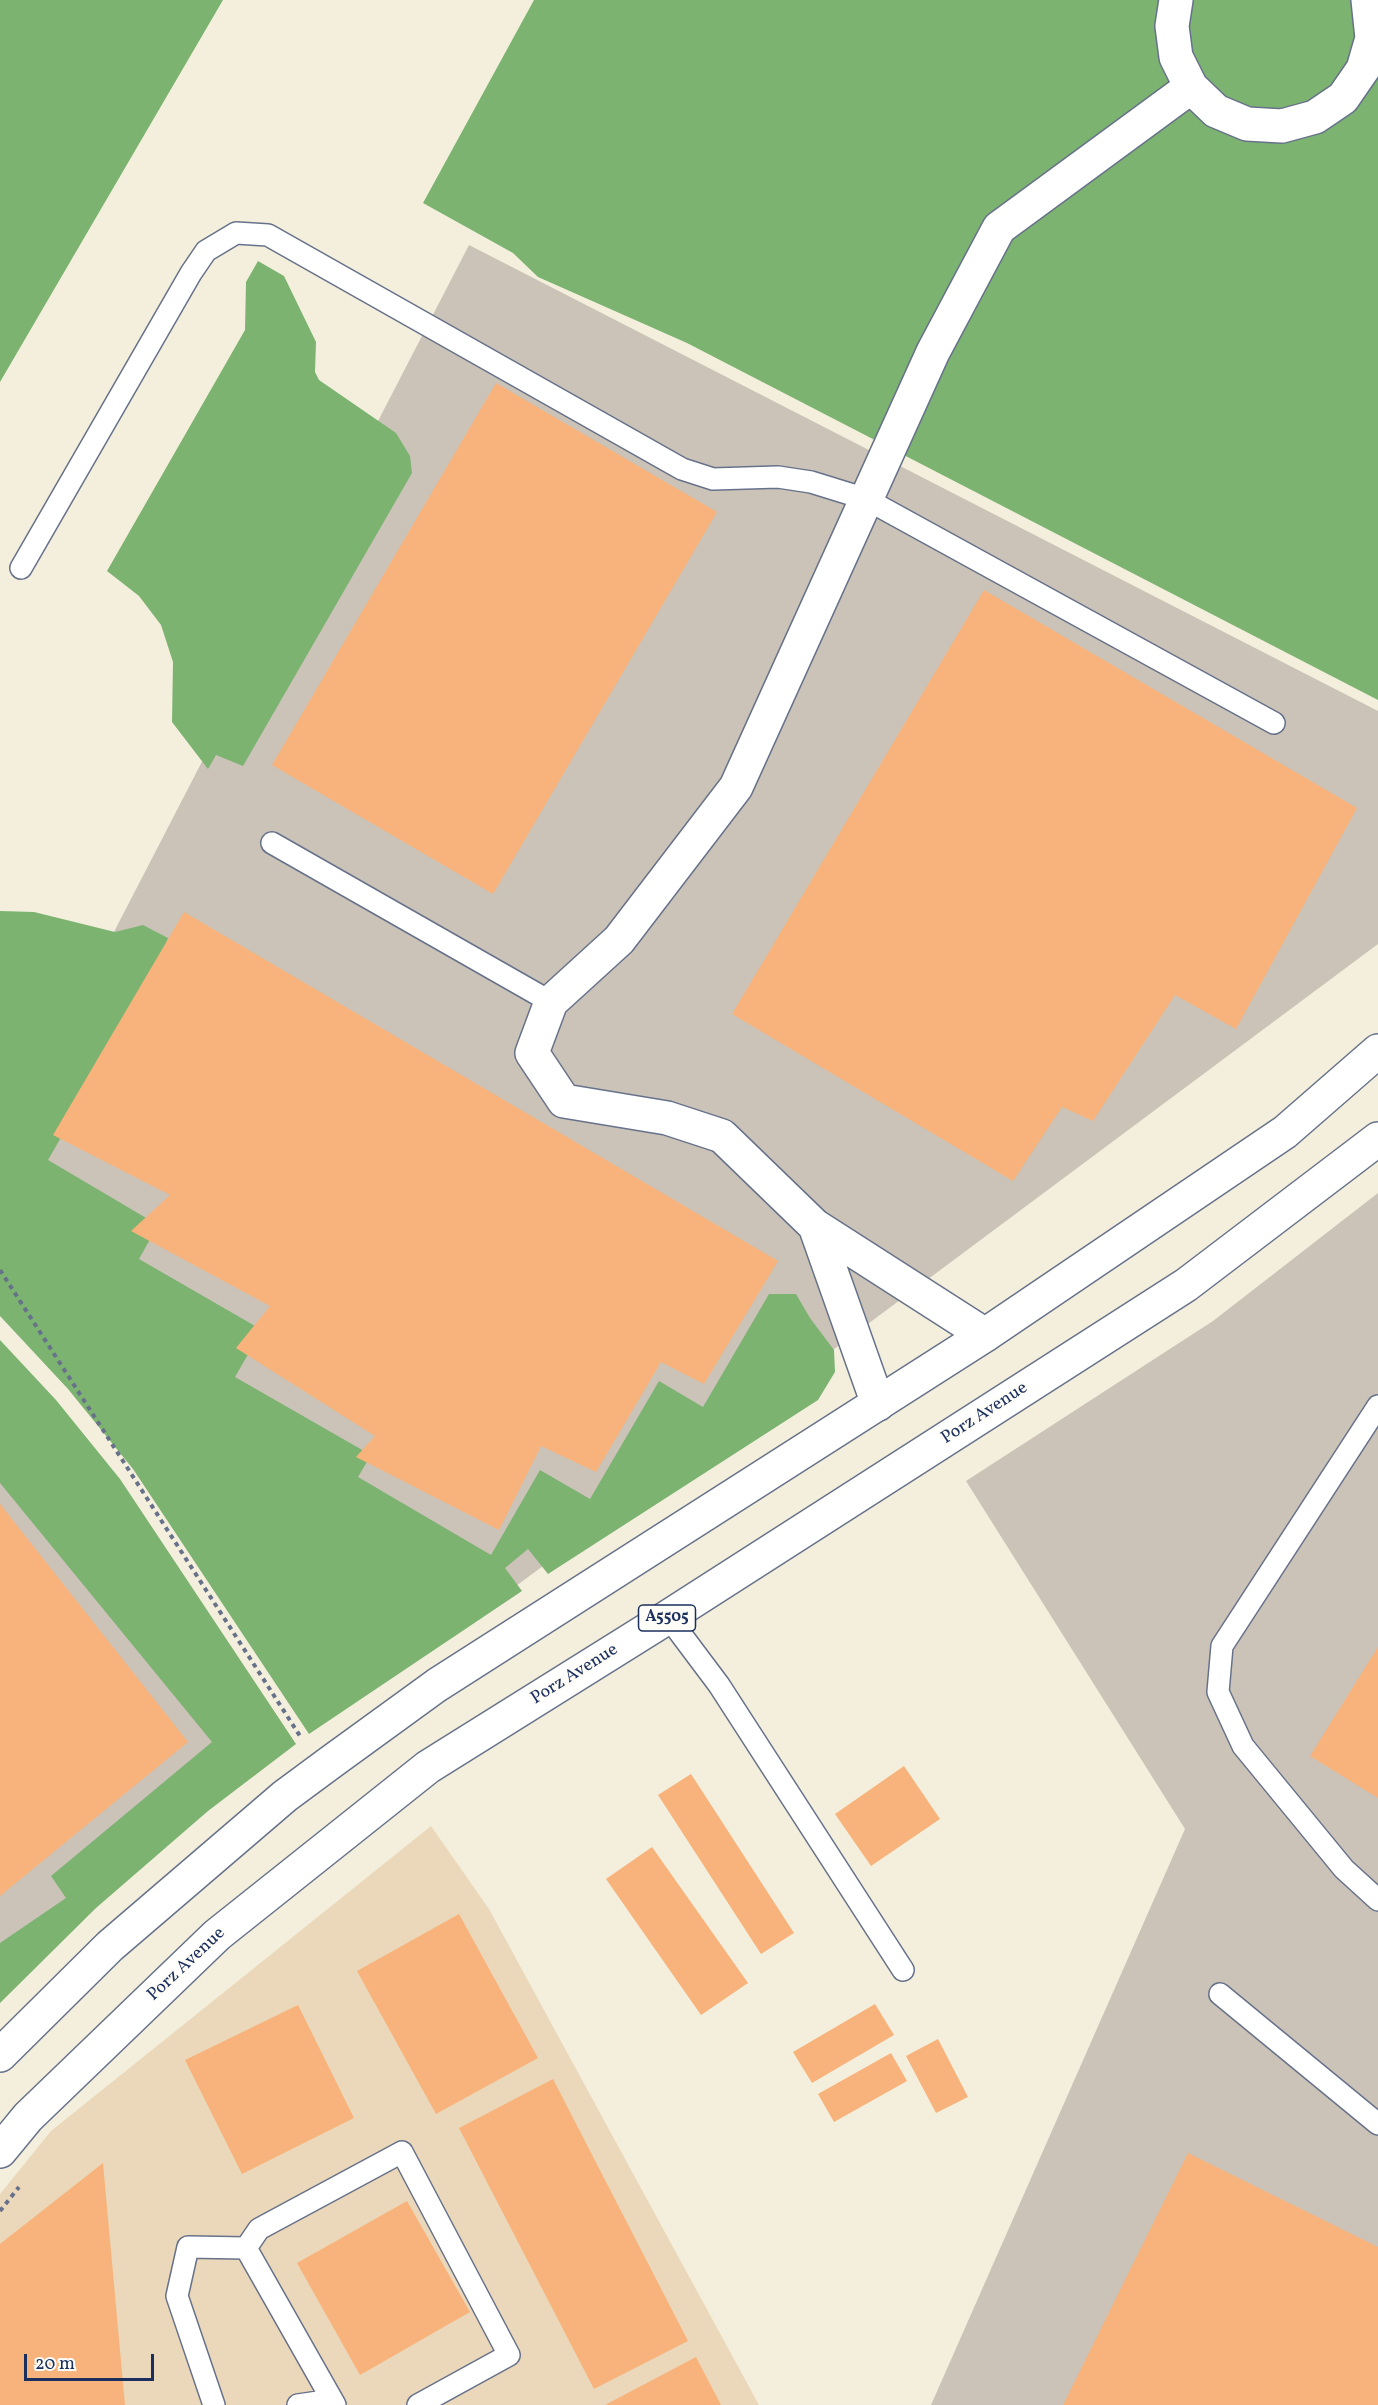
<!DOCTYPE html>
<html>
<head>
<meta charset="utf-8">
<style>
	body { margin:0 }
	#map { position:relative; width:1378px; height:2405px; overflow:hidden; background:#f3efdc; font-family:Vollkorn,serif }
	canvas { display:block }
	.scale { position:absolute; left:24px; top:2354px; width:130px; height:27px; box-sizing:border-box; border:3px solid #1b2f5e; border-top:0; padding-left:8px; font-size:18px; line-height:21px; white-space:nowrap; color:#1b2f5e; -webkit-text-stroke:4px #fdfcf7; paint-order:stroke }
</style>
</head>
<body>
<div id="map">
<canvas width="1378" height="2405"></canvas>
<div class="scale">20 m</div>
</div>
<script>
const ctx = document.querySelector('canvas').getContext('2d');
ctx.lineJoin = 'round';
function fillPath(path, color) {
  ctx.fillStyle = color;
  ctx.fill(path, 'evenodd');
}
function toPath(rows) {
  const path = new Path2D();
  for (const r of rows) {
    path.moveTo(r[0], r[1]);
    for (let i = 2; i < r.length; i += 2) path.lineTo(r[i], r[i + 1]);
  }
  return path;
}
function stroke(path, color, width, dash) {
  ctx.strokeStyle = color;
  ctx.lineWidth = width;
  ctx.lineCap = dash ? 'butt' : 'round';
  ctx.setLineDash(dash || []);
  ctx.stroke(path);
}
function drawText(font, color, halo, rows, align = 'center') {
  ctx.font = font + ' Vollkorn,serif';
  ctx.lineWidth = 5;
  ctx.setLineDash([]);
  ctx.textBaseline = 'middle';
  ctx.strokeStyle = halo;
  ctx.fillStyle = color;
  for (const [text, x, y, turn = 0] of rows) {
    ctx.save();
    ctx.translate(x, y);
    ctx.rotate((+turn || 0) * Math.PI / 180);
    ctx.textAlign = isNaN(turn) ? turn : align;
    if (halo) ctx.strokeText(text, 0, 0);
    ctx.fillText(text, 0, 0);
    ctx.restore();
  }
}
fillPath(toPath([
	[431,1826,489,1909,759,2405,0,2405,0,2194,51,2131]
]), '#ebd8ba');
fillPath(toPath([
	[469,245,1378,711,1378,944,410,1665,9,1135],
	[1378,1193,1378,2405,931,2405,1185,1829,966,1481,1213,1321],
	[0,1434,251,1729,0,1991]
]), '#cbc3b8');
fillPath(toPath([
	[0,0,223,0,0,382],
	[534,0,1378,0,1378,700,687,343,538,277,513,253,423,203],
	[258,261,284,276,316,342,315,372,319,380,396,433,410,456,412,473,243,766,216,755,208,769,172,722,173,662,161,625,139,596,107,571,245,330,246,282],
	[0,911,34,912,115,932,143,925,168,938,166,943,171,946,48,1160,158,1225,139,1259,262,1330,235,1377,371,1455,358,1477,491,1555,540,1470,590,1499,659,1381,703,1407,769,1294,796,1294,810,1318,834,1350,835,1372,818,1400,548,1574,528,1549,505,1568,522,1591,309,1734,133,1469,68,1389,0,1316],
	[0,1340,56,1400,120,1479,296,1744,208,1811,96,1908,0,2003,0,1943,66,1898,51,1876,212,1742,0,1483]
]), '#7cb371');
fillPath(toPath([
	[496,383,717,512,493,894,272,765],
	[984,590,1357,808,1236,1029,1175,995,1093,1121,1062,1107,1013,1181,732,1014],
	[184,912,778,1261,704,1384,661,1362,596,1472,541,1446,499,1530,356,1457,375,1436,236,1348,270,1306,131,1231,170,1195,53,1135],
	[0,1504,188,1742,0,1896],
	[1378,1647,1378,1798,1310,1756],
	[904,1766,940,1819,871,1866,835,1814],
	[691,1774,794,1933,761,1954,658,1795],
	[652,1847,748,1983,701,2015,606,1879],
	[459,1914,538,2058,436,2114,357,1971],
	[875,2004,894,2035,812,2083,793,2052],
	[298,2005,354,2118,242,2174,185,2060],
	[938,2039,968,2097,936,2113,906,2056],
	[891,2053,907,2081,834,2122,818,2094],
	[553,2079,688,2341,594,2389,459,2128],
	[1188,2153,1378,2247,1378,2405,1063,2405],
	[103,2163,125,2405,0,2405,0,2244],
	[407,2201,470,2312,360,2375,297,2263],
	[696,2357,721,2405,605,2405]
]), '#f7b37b');
const service = toPath([
	[21,568,191,273,206,251,236,233,268,235,682,469,713,479,778,477,811,482,866,499,1274,723],
	[272,843,551,1002],
	[1378,1406,1222,1646,1218,1692,1243,1746,1344,1869,1378,1900],
	[668,1617,719,1685,903,1970],
	[1220,1994,1378,2124],
	[214,2405,177,2296,188,2247,246,2248],
	[298,2405,332,2400],
	[335,2405,246,2248,259,2229,402,2152,509,2355,418,2405]
]);
const minor = toPath([
	[1176,0,1172,26,1176,57,1191,87,1216,111,1247,124,1282,126,1315,117,1343,98,1363,69,1372,38,1368,0],
	[815,1226,878,1404],
	[985,1335,815,1226,722,1136,667,1118,564,1101,532,1053,551,1002,619,940,736,787,933,352,999,228,1191,87]
]);
const primary = toPath([
	[0,2055,110,1946,285,1796,331,1762,437,1685,985,1335,1285,1132,1378,1051],
	[0,2151,28,2117,217,1935,428,1767,668,1617,1186,1285,1378,1139]
]);
stroke(service, '#67728a', 24);
stroke(minor, '#67728a', 36);
stroke(primary, '#67728a', 36);
stroke(toPath([
	[0,1270,300,1736],
	[0,2211,19,2187]
]), '#67728a', 4, [4.5, 4.5]);
stroke(service, '#fff', 21);
stroke(minor, '#fff', 33);
stroke(primary, '#fff', 33);
for (const [x, y, w] of [
	[667,1618,57]
]) {
  const box = new Path2D();
  box.roundRect(x - w / 2, y - 13, w, 26, 4.5);
  ctx.fillStyle = '#fdfcf7';
  ctx.fill(box);
  stroke(box, '#1b2f5e', 1.5);
}
drawText('bold 16px', '#1b2f5e', null, [
	["A5505",667,1618]
]);
drawText('18px', '#1b2f5e', '#fdfcf7', [
	["Porz Avenue",985,1414,-33],
	["Porz Avenue",575,1675,-32],
	["Porz Avenue",187,1965,-43]
]);
</script>
</body>
</html>
